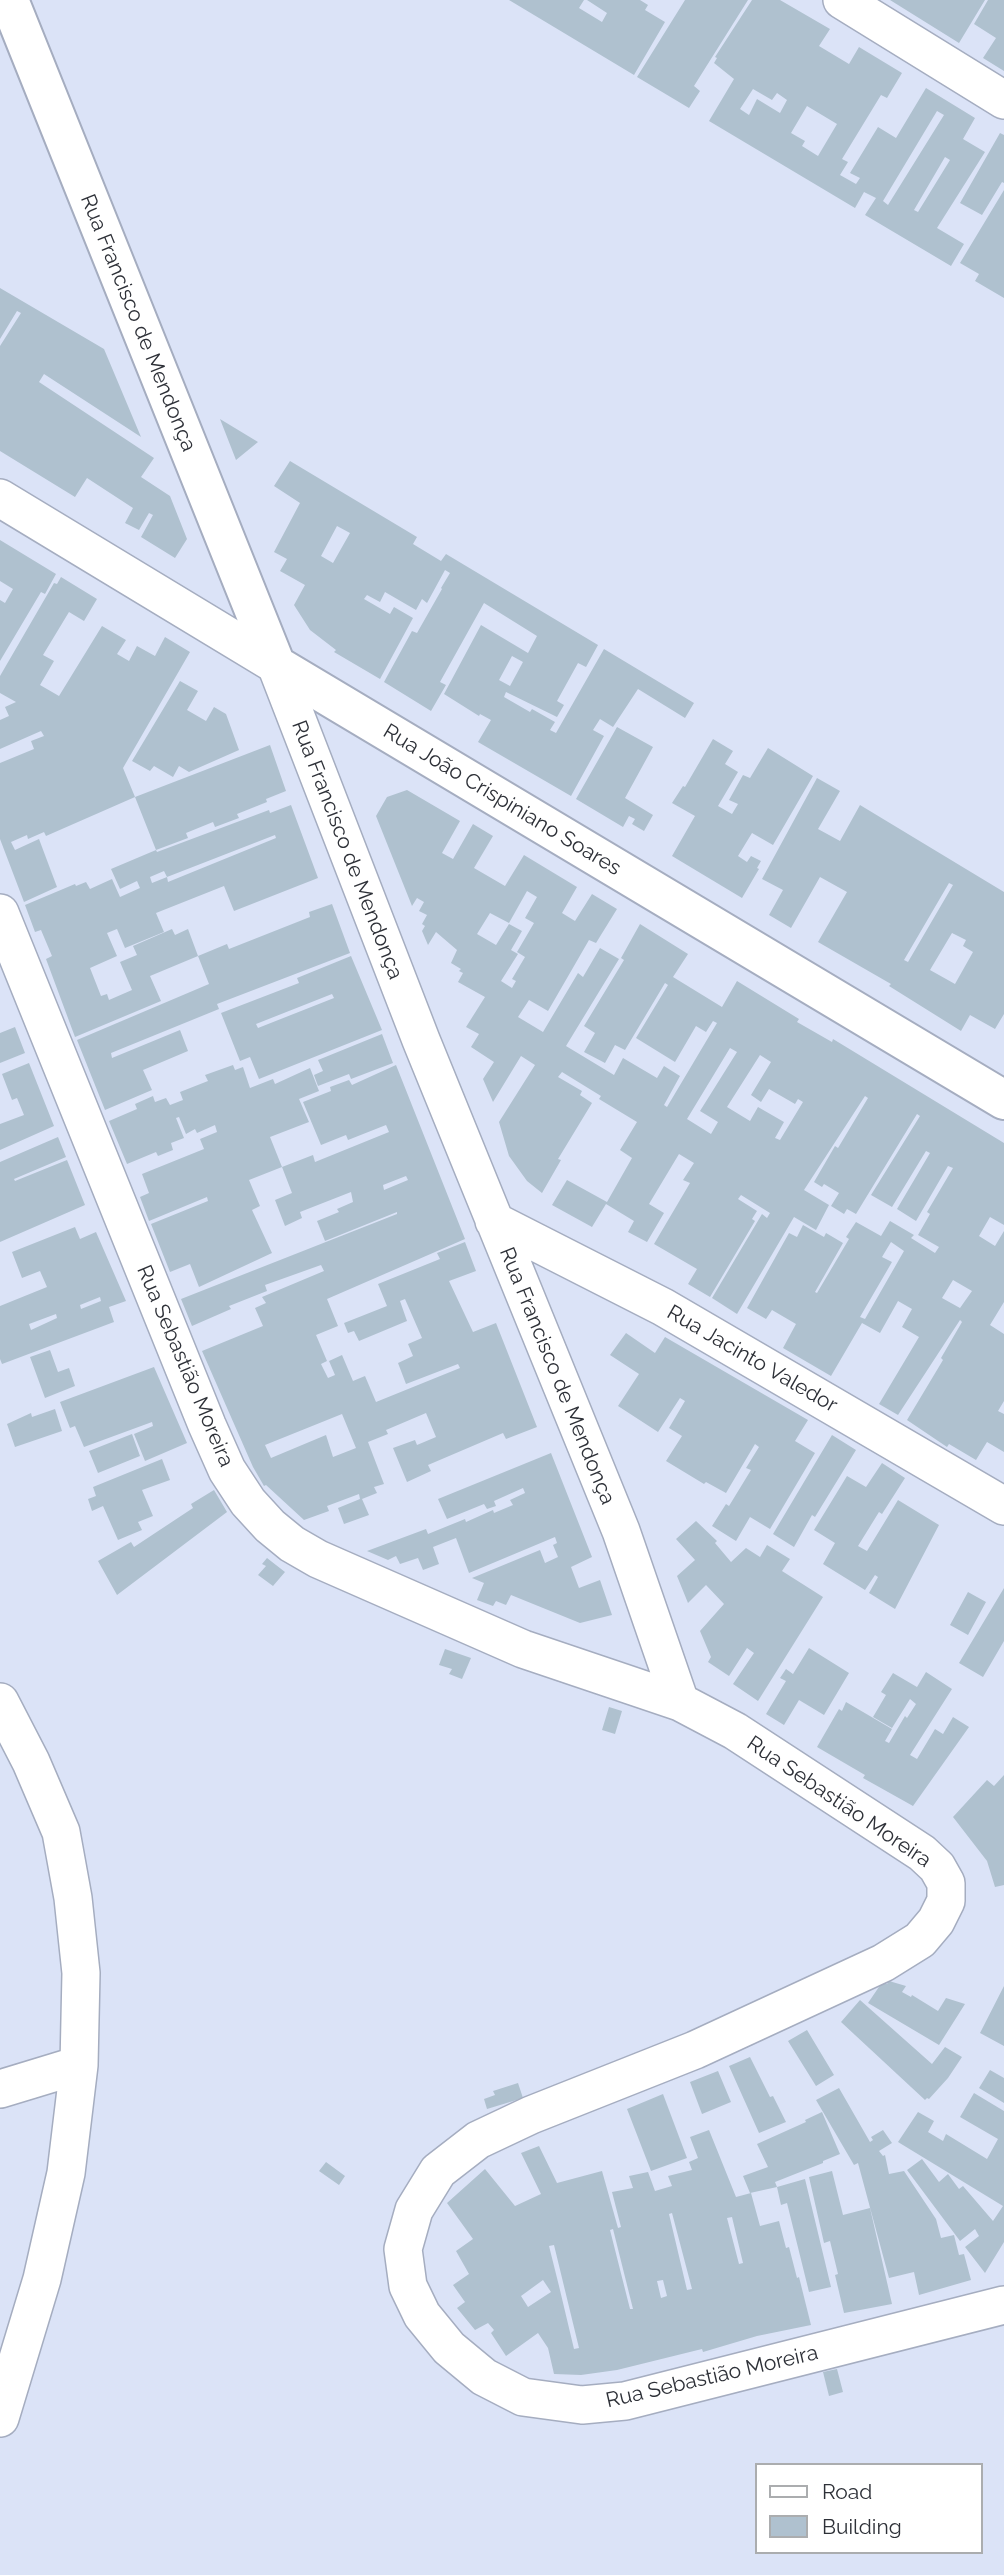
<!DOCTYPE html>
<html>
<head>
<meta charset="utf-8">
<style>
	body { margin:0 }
	#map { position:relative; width:1004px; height:2575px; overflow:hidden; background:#dbe3f7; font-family:Raleway,sans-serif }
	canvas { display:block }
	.legend { position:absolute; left:755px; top:2463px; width:228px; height:91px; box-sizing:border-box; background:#fff; border:2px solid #abadaf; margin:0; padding:9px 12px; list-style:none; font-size:21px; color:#2e3138 }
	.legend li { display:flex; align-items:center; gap:14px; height:35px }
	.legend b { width:35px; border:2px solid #abadaf }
</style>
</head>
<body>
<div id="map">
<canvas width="1004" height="2575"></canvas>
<ul class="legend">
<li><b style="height:9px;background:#fff"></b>Road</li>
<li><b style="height:19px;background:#afc1cf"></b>Building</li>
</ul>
</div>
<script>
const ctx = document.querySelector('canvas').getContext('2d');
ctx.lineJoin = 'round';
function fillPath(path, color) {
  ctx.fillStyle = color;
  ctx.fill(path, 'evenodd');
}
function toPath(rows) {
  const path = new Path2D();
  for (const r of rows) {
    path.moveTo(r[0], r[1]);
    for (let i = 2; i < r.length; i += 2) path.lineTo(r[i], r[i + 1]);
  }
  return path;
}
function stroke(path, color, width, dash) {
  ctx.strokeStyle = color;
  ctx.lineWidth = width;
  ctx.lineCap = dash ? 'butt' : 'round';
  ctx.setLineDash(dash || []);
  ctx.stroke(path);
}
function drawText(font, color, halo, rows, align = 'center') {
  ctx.font = font + ' Raleway,sans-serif';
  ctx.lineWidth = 5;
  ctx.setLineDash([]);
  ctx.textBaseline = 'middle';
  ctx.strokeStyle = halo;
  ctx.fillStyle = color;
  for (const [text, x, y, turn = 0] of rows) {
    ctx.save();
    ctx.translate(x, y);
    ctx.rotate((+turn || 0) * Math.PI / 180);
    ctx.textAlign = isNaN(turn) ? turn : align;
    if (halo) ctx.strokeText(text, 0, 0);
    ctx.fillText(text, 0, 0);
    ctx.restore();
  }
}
fillPath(toPath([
	[509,0,584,0,579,8,602,22,607,13,587,0,640,0,648,5,645,10,665,22,634,75],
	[685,0,748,0,694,86,700,91,689,108,637,77],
	[752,0,780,0,830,29,819,46,849,64,859,47,902,73,887,98,881,95,842,159,848,162,840,175,856,184,860,178,850,173,878,127,896,138,926,88,975,118,963,139,985,152,937,228,964,244,951,266,865,215,876,198,864,192,855,208,709,121,734,79,714,63,717,58,715,57],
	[753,89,772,100,777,93,787,100,780,113,757,99,749,115,740,109],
	[807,106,837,124,818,156,802,146,805,141,791,133],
	[937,111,944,115,888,205,883,201],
	[945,157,950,160,918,212,914,210],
	[890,0,985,0,959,43],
	[988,0,1004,0,1004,71,983,58,996,38,974,24],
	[1000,133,1004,135,1004,183,1002,182,982,215,960,203],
	[1004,190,1004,298,975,281,979,274,960,263],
	[0,288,104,349,141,437,44,374,39,382,154,458,141,477,170,496,187,539,175,558,141,537,153,515,149,513,139,530,125,523,133,508,87,478,75,497,0,451,0,346,21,313,17,311,0,339],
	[220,419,258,442,236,460],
	[290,461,417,537,413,544,441,561,446,554,598,645,586,667,578,663,557,701,564,705,557,717,506,692,504,697,530,712,532,709,555,722,550,730,556,733,604,649,694,703,685,718,638,689,613,727,600,719,593,730,604,736,571,796,478,742,491,720,480,714,479,716,444,694,481,625,528,653,537,636,484,603,440,682,446,685,431,711,384,682,412,631,417,633,442,589,441,588,450,573,445,570,427,603,422,599,416,610,385,592,380,602,367,595,364,599,390,614,394,607,413,618,380,679,334,652,336,650,310,630,294,605,305,585,280,571,287,559,274,552,300,503,274,486],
	[337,526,350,533,333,563,321,556],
	[512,656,523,662,510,686,499,680],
	[0,540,56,574,45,594,41,592,0,661,0,600,5,603,13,589,0,581],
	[61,577,97,599,84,621,69,612,43,655,54,661,40,685,59,696,102,626,126,640,117,654,129,661,137,646,155,656,165,637,190,652,123,768,135,797,46,836,44,832,28,839,27,835,11,842,15,850,39,839,57,887,24,902,0,839,0,763,34,749,31,741,44,736,41,731,0,749,0,720,9,716,5,707,16,702,0,693,0,676,54,583,57,584],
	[180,681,198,691,187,710,206,721,214,707,226,714,239,750,189,772,179,766,173,777,154,766,150,771,132,761],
	[617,727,653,747,625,798,653,815,644,831,632,824,635,819,629,816,623,827,576,799],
	[713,739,733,751,725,764,738,772,718,806,732,814,738,804,729,800,743,775,750,778,768,748,813,776,773,845,752,833,738,856,747,862,751,856,761,861,757,868,759,869,742,898,672,856,695,816,672,803,683,786,685,787],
	[270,745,286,791,266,799,267,802,237,814,239,818,215,827,213,822,186,833,188,838,156,850,135,797],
	[817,778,840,791,818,829,840,841,860,805,1004,892,1004,1014,995,1029,970,1015,961,1031,889,986,891,984,818,942,847,892,820,877,791,928,769,915,783,890,762,879],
	[949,883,953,885,908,962,904,960],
	[952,933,966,940,963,946,973,952,955,984,930,970],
	[407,790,460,821,442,853,453,859,473,824,493,836,474,868,505,886,524,855,577,887,562,913,575,921,592,894,617,909,596,943,589,940,548,1011,529,1000,518,1017,543,1032,578,973,583,977,600,948,619,959,566,1046,614,1075,623,1058,657,1078,664,1066,680,1076,664,1105,667,1107,717,1023,713,1021,706,1032,696,1026,675,1062,636,1038,668,985,665,983,625,1050,615,1045,605,1063,584,1052,595,1033,584,1026,624,960,621,958,640,924,688,954,673,977,722,1007,737,981,799,1019,797,1022,832,1042,833,1039,1004,1143,1004,1225,990,1217,979,1236,995,1246,1004,1231,1004,1302,990,1325,1004,1334,1004,1401,998,1411,1004,1414,1004,1452,987,1442,976,1460,949,1444,947,1447,907,1420,943,1360,941,1358,962,1322,960,1320,898,1415,879,1404,919,1337,902,1327,912,1309,898,1301,880,1333,862,1323,831,1376,783,1348,796,1324,772,1310,766,1319,747,1308,789,1233,797,1237,803,1225,824,1237,826,1233,843,1243,815,1292,817,1293,849,1239,846,1237,856,1222,881,1236,890,1221,914,1235,911,1238,935,1253,939,1247,918,1235,930,1214,927,1212,953,1168,948,1166,916,1221,897,1209,930,1153,926,1151,892,1207,871,1195,920,1116,917,1114,856,1214,847,1209,844,1214,831,1206,839,1193,824,1184,822,1187,814,1182,835,1146,838,1148,868,1098,865,1096,804,1190,829,1205,816,1230,794,1217,737,1314,712,1298,762,1214,767,1218,770,1213,741,1195,738,1199,757,1211,752,1219,755,1221,710,1297,688,1284,697,1269,654,1244,690,1183,683,1180,694,1163,679,1154,649,1204,664,1213,647,1242,628,1232,634,1221,606,1204,592,1227,552,1205,567,1180,607,1202,632,1158,620,1150,637,1122,599,1099,601,1096,562,1072,558,1077,582,1091,580,1095,592,1103,558,1159,561,1160,542,1193,527,1181,509,1156,499,1122,535,1065,521,1056,493,1102,483,1079,494,1062,471,1047,479,1034,466,1027,485,997,458,982,463,973,459,971,461,969,451,963,457,950,436,932,428,945,422,931,425,926,422,924,427,915,419,911,424,902,417,898,412,906,376,816,387,797],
	[527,891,537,897,525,918,534,923,517,952,525,957,512,979,516,981,512,988,501,981,518,954,511,950,522,931,509,924,496,945,477,934,490,913,509,923],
	[730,1048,737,1052,700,1111,718,1122,711,1134,687,1119],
	[760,1055,771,1062,751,1095,761,1102,769,1089,795,1104,798,1099,803,1102,780,1140,775,1138,784,1122,758,1107,750,1121,727,1107],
	[891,1242,904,1251,865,1319,860,1317,892,1262,882,1257],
	[953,1280,972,1291,960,1308,942,1298],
	[291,805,318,878,234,911,224,886,156,913,164,932,125,948,117,929,107,933,117,956,90,968,101,996,107,994,109,1000,132,990,120,962,137,955,133,946,172,929,175,935,188,929,198,956,150,976,161,1001,75,1037,46,959,52,956,41,930,35,932,25,905,75,884,76,886,86,882,90,889,112,879,120,897,140,888,137,881,120,889,111,869,156,850,157,852,269,810,270,813],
	[275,835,276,838,168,882,167,877],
	[164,871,167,877,152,883,150,877],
	[332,904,350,953,217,1004,219,1009,111,1053,112,1058,180,1030,188,1051,143,1070,152,1090,105,1110,77,1040,209,984,198,956,227,944,229,949,310,917,309,912],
	[351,956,382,1030,259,1079,250,1057,240,1061,221,1013,299,983,297,978],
	[332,994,334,998,258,1028,256,1024],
	[15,1027,25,1053,0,1063,0,1033],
	[382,1034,393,1063,351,1079,349,1074,318,1086,314,1075,323,1071,318,1060],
	[29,1063,54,1126,0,1150,0,1124,24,1115,17,1098,12,1100,2,1074],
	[233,1065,235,1070,243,1067,250,1088,273,1079,275,1084,310,1068,319,1091,299,1099,309,1122,270,1137,282,1167,249,1180,260,1206,252,1210,272,1253,199,1287,190,1264,170,1272,151,1224,208,1201,207,1197,149,1221,140,1197,149,1193,142,1174,204,1149,200,1139,217,1132,215,1125,197,1133,195,1129,186,1134,179,1117,176,1118,184,1138,171,1143,173,1150,158,1156,156,1152,127,1164,109,1121,137,1109,135,1104,153,1096,155,1102,166,1098,170,1105,183,1100,180,1092,208,1081,205,1075],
	[396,1065,465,1239,327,1299,338,1326,316,1335,327,1361,321,1364,328,1378,335,1375,329,1361,342,1355,353,1381,365,1376,376,1402,460,1368,458,1364,406,1384,398,1363,413,1356,408,1344,422,1338,405,1299,400,1301,407,1321,359,1341,354,1331,348,1333,344,1323,387,1306,378,1284,440,1259,437,1253,465,1242,476,1271,449,1281,473,1332,496,1323,537,1427,506,1439,503,1433,428,1465,431,1471,407,1482,393,1448,415,1440,417,1445,436,1437,426,1413,386,1430,388,1434,368,1442,384,1484,374,1487,377,1493,362,1499,369,1515,344,1524,338,1508,360,1499,359,1494,327,1506,329,1511,304,1520,266,1485,264,1486,253,1467,202,1351,263,1326,255,1308,266,1303,262,1297,324,1271,321,1265,265,1285,267,1291,229,1306,231,1309,192,1326,181,1299,397,1214,397,1212,325,1241,317,1221,339,1212,337,1209,353,1202,351,1192,300,1212,302,1218,285,1226,275,1200,292,1193,282,1167,313,1155,315,1162,389,1132,386,1125,348,1140,346,1135,321,1145,303,1102,331,1091,330,1087,349,1080,352,1085],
	[406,1176,408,1180,384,1190,383,1185],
	[342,1414,356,1448,333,1457,326,1435,271,1458,265,1445],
	[58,1137,66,1157,14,1179,15,1181,67,1160,85,1205,0,1242,0,1162],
	[75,1227,80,1239,96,1232,126,1301,109,1307,114,1322,2,1364,0,1359,0,1306,47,1287,40,1271,22,1278,12,1252],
	[100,1297,101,1301,81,1309,80,1305],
	[56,1314,57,1318,31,1330,29,1324],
	[626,1333,655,1353,665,1337,808,1420,795,1441,815,1453,770,1529,750,1517,736,1541,712,1526,726,1504,729,1506,751,1470,746,1468,759,1447,755,1444,726,1493,706,1482,704,1484,666,1461,682,1436,669,1428,685,1401,680,1398,658,1432,618,1406,639,1374,610,1355],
	[50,1350,58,1372,69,1368,75,1386,45,1398,30,1357],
	[154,1367,187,1443,145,1461,134,1434,153,1426,152,1422,84,1447,75,1426,70,1428,60,1402],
	[55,1409,62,1431,15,1447,7,1424,31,1413,32,1417],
	[132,1434,140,1456,98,1473,89,1451],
	[832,1435,856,1450,815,1517,812,1515,794,1547,773,1534],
	[551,1453,592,1557,571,1567,579,1588,600,1580,612,1615,580,1623,511,1595,506,1605,496,1601,493,1606,477,1600,484,1583,472,1578,540,1550,545,1563,558,1557,553,1545,557,1543,555,1537,469,1573,456,1538,433,1547,439,1564,423,1570,418,1558,400,1564,396,1556,388,1560,367,1551,426,1529,428,1534,465,1519,466,1522,493,1510,494,1513,513,1505,510,1500,525,1493,523,1488,494,1501,496,1506,487,1509,484,1504,447,1519,438,1499],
	[162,1459,170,1480,142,1490,153,1516,138,1522,142,1530,118,1540,103,1506,92,1511,88,1499,96,1496,93,1487],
	[882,1463,905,1478,882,1514,879,1512,858,1546,867,1551,898,1500,939,1525,895,1609,869,1593,878,1577,875,1575,865,1590,823,1564,835,1543,814,1530,847,1476,866,1487],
	[214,1490,227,1512,117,1595,98,1561,131,1542,134,1547,193,1508,191,1504],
	[696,1521,717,1541,715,1543,731,1562,746,1548,760,1557,767,1545,790,1559,782,1571,823,1597,758,1701,733,1684,754,1653,747,1648,729,1676,708,1662,711,1657,700,1631,724,1604,706,1585,688,1603,677,1576,695,1560,676,1539],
	[267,1558,285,1572,273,1586,258,1575,266,1566,262,1564],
	[1004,1588,1004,1641,983,1677,959,1663],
	[968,1592,986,1602,968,1635,950,1625],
	[809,1648,849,1673,824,1715,799,1700,784,1725,766,1714,786,1681,780,1678,786,1669,793,1674],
	[445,1649,471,1658,462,1679,449,1674,452,1669,439,1665],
	[926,1672,952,1689,910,1755,917,1759,935,1729,943,1734,953,1717,969,1727,913,1806,863,1778,865,1775,817,1747,839,1709,842,1711,846,1702,892,1729,885,1741,889,1743,905,1716,907,1718,916,1704,910,1699,892,1728,873,1717,886,1695,881,1692,893,1673,917,1687],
	[609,1707,622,1711,615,1734,602,1730],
	[1004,1775,1004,1885,995,1887,987,1861,953,1817,987,1780,994,1786],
	[883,1981,887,1984,889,1981,906,1986,902,1992,911,1997,912,1995,938,2011,946,1998,965,2004,939,2045,868,2003],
	[1004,1986,1004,2046,980,2033],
	[860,2000,932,2064,945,2047,962,2057,948,2078,929,2099,927,2098,925,2100,841,2022],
	[807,2030,834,2075,816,2086,788,2041],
	[750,2057,770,2097,773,2096,786,2122,759,2133,729,2066],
	[990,2070,1004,2078,1004,2103,979,2088],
	[718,2071,731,2102,702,2114,690,2082],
	[518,2083,523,2098,487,2109,484,2099,495,2095,493,2091],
	[839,2088,870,2142,873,2140,871,2137,883,2130,892,2143,879,2151,883,2156,885,2155,889,2174,904,2171,936,2219,941,2238,954,2235,959,2255,964,2254,971,2280,919,2295,914,2272,889,2278,858,2163,854,2165,816,2100],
	[974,2093,1004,2111,1004,2242,985,2273,965,2247,979,2236,975,2229,960,2241,907,2170,922,2159,939,2182,948,2174,959,2189,963,2186,993,2221,1003,2206,898,2142,918,2112,934,2121,928,2132,943,2141,946,2134,987,2159,998,2139,960,2117],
	[663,2094,687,2158,651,2171,627,2109],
	[822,2112,840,2154,823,2161,823,2163,775,2182,777,2187,750,2193,743,2176,768,2167,757,2144,806,2122,805,2120],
	[709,2130,736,2197,751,2193,760,2226,779,2221,786,2248,789,2247,797,2278,799,2277,811,2325,757,2336,703,2352,702,2349,617,2370,581,2375,554,2374,548,2348,538,2333,506,2356,491,2333,494,2330,488,2323,475,2330,457,2308,465,2302,453,2285,469,2274,456,2251,473,2239,447,2203,485,2169,515,2206,541,2194,521,2153,539,2146,557,2183,602,2171,618,2228,621,2227,612,2192,633,2188,629,2176,648,2172,655,2191,672,2186,668,2176,692,2170,689,2162,698,2158,690,2137],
	[672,2213,692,2289,687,2290,669,2214],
	[732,2217,743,2263,739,2264,727,2218],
	[613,2229,633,2309,630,2309,610,2230],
	[554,2245,579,2348,574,2349,559,2286,549,2246],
	[543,2280,551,2292,528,2307,521,2296],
	[663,2280,667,2296,661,2298,657,2281],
	[326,2162,345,2176,339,2185,319,2171],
	[832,2171,843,2215,870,2208,892,2304,844,2313,835,2275,838,2274,830,2241,824,2243,809,2177],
	[805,2179,831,2287,809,2292,787,2203,781,2205,777,2187],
	[837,2369,843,2392,829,2396,823,2372]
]), '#afc1cf');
const minor = toPath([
	[842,0,1004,100],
	[0,498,276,665,421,1040,621,1531,680,1702],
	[0,913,207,1425,227,1470,248,1502,270,1526,292,1544,318,1559,523,1649,680,1702,735,1731,922,1853,937,1867,946,1883,946,1901,936,1921,920,1940,883,1963,695,2050,531,2115,478,2140,438,2171,414,2210,403,2249,408,2286,422,2315,449,2348,484,2377,523,2397,582,2405,625,2401,1004,2305],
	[494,1221,663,1307,1004,1506],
	[0,1702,31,1762,61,1832,73,1898,81,1973,79,2065,66,2173,42,2279,0,2418],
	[0,2089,79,2065]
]);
const tertiary = toPath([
	[9,0,276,665,1004,1100]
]);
stroke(minor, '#a5adc0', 40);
stroke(tertiary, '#a5adc0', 42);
stroke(minor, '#fff', 37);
stroke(tertiary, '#fff', 38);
drawText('21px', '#2e3138', '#fff', [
	["Rua Francisco de Mendonça",138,323,68],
	["Rua João Crispiniano Soares",502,800,31],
	["Rua Francisco de Mendonça",347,850,69],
	["Rua Jacinto Valedor",752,1359,30],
	["Rua Sebastião Moreira",185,1366,67],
	["Rua Francisco de Mendonça",557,1376,68],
	["Rua Sebastião Moreira",839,1802,34],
	["Rua Sebastião Moreira",712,2377,-13]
]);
</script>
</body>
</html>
